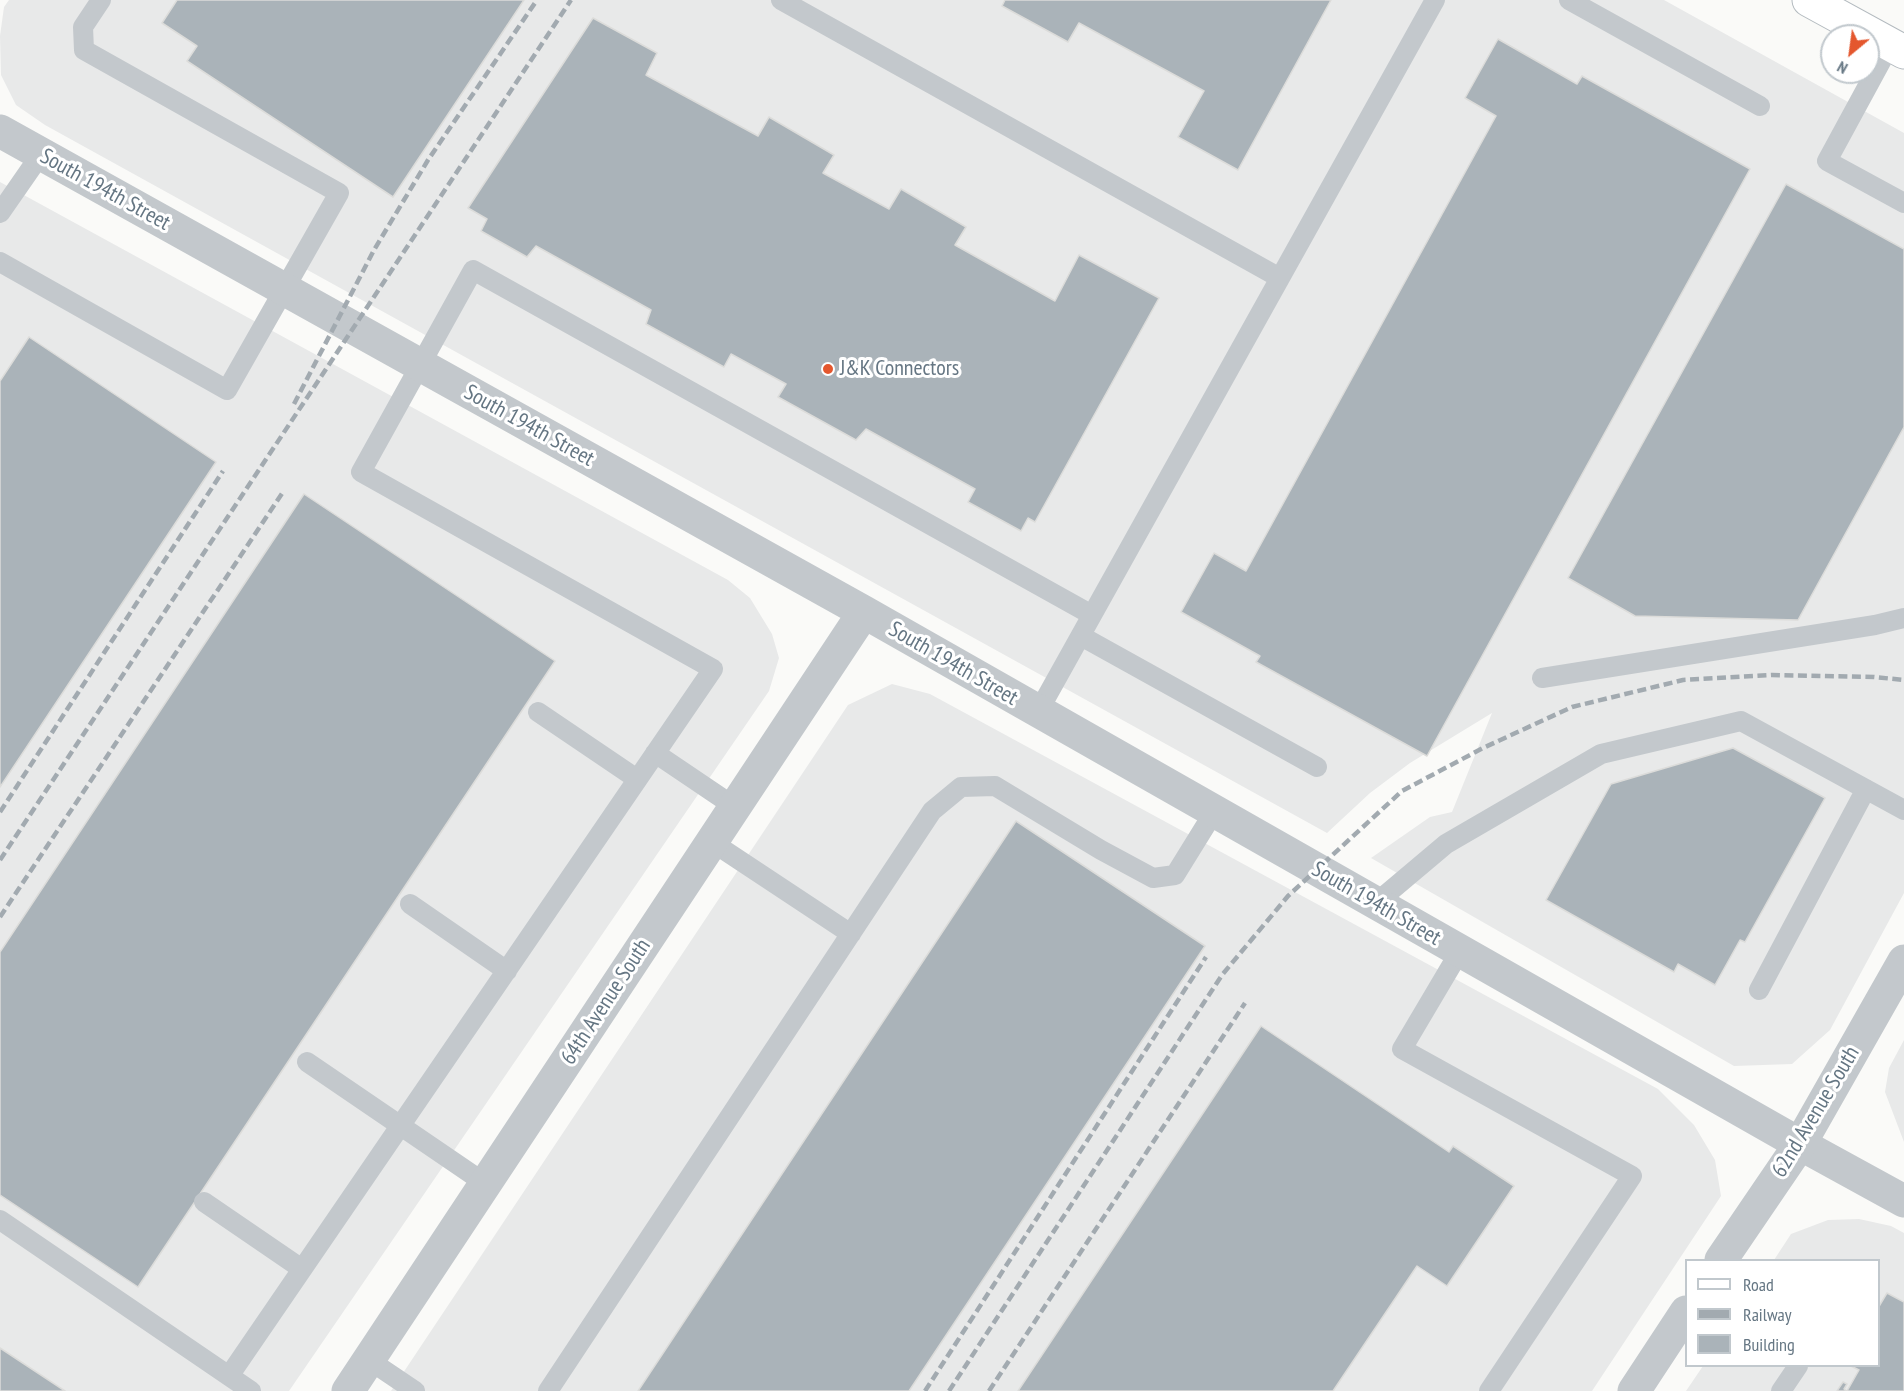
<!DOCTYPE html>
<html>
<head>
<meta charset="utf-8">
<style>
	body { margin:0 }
	#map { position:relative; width:1904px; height:1391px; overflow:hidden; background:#fafaf8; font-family:"PT Sans Narrow",sans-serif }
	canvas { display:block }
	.legend { position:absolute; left:1685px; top:1259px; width:195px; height:108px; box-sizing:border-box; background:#fff; border:2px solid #c1c8cd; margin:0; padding:8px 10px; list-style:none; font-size:18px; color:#657683 }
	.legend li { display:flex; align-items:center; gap:12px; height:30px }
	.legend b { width:30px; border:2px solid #c1c8cd }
	.north { position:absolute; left:1820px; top:24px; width:60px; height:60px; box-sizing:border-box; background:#fff; border:2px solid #c1c8cd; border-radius:50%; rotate:209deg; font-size:16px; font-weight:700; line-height:24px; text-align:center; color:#657683 }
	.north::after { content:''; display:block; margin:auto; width:21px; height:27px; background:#e4572e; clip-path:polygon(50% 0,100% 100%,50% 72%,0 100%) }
</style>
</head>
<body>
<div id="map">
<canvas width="1904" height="1391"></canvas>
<ul class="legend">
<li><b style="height:8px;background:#fff"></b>Road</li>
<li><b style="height:8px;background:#a2aab0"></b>Railway</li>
<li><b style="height:16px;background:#aab3b9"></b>Building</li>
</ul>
<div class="north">N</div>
</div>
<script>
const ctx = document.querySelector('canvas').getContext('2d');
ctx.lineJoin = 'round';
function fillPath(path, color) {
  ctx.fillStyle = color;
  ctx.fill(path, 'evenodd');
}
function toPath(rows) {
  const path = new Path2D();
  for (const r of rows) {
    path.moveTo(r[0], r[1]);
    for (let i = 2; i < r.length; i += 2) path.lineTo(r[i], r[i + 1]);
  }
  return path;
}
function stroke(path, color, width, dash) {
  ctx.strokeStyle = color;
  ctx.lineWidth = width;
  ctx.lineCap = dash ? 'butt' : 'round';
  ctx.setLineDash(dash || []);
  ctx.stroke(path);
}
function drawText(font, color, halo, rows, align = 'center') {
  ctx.font = font + ' "PT Sans Narrow",sans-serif';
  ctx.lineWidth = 6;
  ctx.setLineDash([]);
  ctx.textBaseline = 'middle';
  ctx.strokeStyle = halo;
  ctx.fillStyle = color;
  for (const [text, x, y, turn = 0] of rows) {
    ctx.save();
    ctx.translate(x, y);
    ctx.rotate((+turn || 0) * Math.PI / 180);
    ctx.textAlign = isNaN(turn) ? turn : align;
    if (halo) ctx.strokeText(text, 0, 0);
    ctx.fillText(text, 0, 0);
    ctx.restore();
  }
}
fillPath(toPath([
	[9,0,1664,0,1904,133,1904,893,1830,1030,1792,1064,1734,1066,1371,858,1430,817,1452,812,1492,713,1410,763,1370,793,1327,833,45,125,16,105,1,75,0,36,4,7],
	[0,182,728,580,750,598,772,634,779,658,769,691,289,1391,0,1391],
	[892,684,930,694,1658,1089,1694,1125,1715,1160,1721,1196,1592,1391,391,1391,848,705],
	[1904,1040,1904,1142,1885,1092,1889,1068],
	[1859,1219,1891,1226,1904,1233,1904,1391,1686,1391,1703,1366,1878,1366,1878,1260,1774,1260,1791,1234,1828,1220]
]), '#e8e9e9');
const building = toPath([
	[177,0,524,0,393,197,187,61,197,46,162,23,177,0],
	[1005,0,1331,0,1238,170,1178,137,1204,91,1079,23,1068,42,1002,6,1005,0],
	[593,18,657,53,646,75,758,136,769,117,834,155,823,173,889,209,901,189,966,227,955,245,1055,301,1079,255,1159,298,1035,522,1028,518,1021,531,968,502,975,489,866,429,856,440,778,397,786,384,731,354,724,367,646,324,651,310,536,246,527,257,481,231,487,219,468,208,593,18],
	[1498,39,1577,84,1582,76,1750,169,1427,756,1256,662,1260,656,1181,612,1214,553,1246,571,1496,116,1465,98,1498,39],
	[1786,184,1904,249,1904,427,1798,620,1635,616,1568,578,1786,184],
	[29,337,216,462,0,787,0,381,29,337],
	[304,494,555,661,138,1287,0,1195,0,952,304,494],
	[1733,748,1825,798,1745,942,1740,940,1715,985,1678,964,1674,972,1546,900,1611,784,1733,748],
	[1016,821,1205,946,909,1391,638,1391,1016,821],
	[1261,1026,1449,1152,1453,1146,1514,1186,1447,1286,1417,1266,1333,1391,1018,1391,1261,1026],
	[1887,1293,1904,1302,1904,1391,1837,1391,1843,1382,1847,1384,1844,1389,1847,1391,1859,1370,1851,1366,1878,1366,1878,1308,1887,1293],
	[0,1348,65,1391,0,1391,0,1348]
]);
fillPath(building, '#aab3b9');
stroke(building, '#dcdcda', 1.5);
const secondary = toPath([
	[1809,0,1904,52]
]);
stroke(secondary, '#b3babf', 35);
stroke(toPath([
	[781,0,1280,278],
	[1569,0,1760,106],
	[1890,45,1827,161,1904,203],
	[0,213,41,154],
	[0,262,227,390,339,193,84,50,83,27,101,0],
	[1081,636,1317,767],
	[1542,678,1875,625,1904,618],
	[538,712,637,779],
	[1038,712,1435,0],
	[655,753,735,807],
	[712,842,851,934],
	[1376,903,1446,844,1601,754,1741,721,1904,810],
	[410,904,507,971],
	[1460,951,1402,1049,1632,1176,1489,1391],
	[1759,990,1866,789],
	[307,1062,486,1184],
	[204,1202,302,1269],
	[0,1220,251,1391],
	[369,1360,415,1391],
	[229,1376,713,669,361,472,473,270,1092,615],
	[548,1391,932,811,961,787,995,786,1101,850,1153,878,1175,875,1214,812],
	[1781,1391,1798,1366]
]), '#c3c8cc', 20);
stroke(toPath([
	[0,131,864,612,1800,1144,1904,1201],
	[348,1391,864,612]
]), '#c3c8cc', 33);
stroke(toPath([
	[1721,1260,1800,1144,1904,961],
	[1634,1391,1686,1312]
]), '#c3c8cc', 33);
stroke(secondary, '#fff', 33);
stroke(toPath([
	[294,404,374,250,428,160,537,0],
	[0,812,223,471],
	[0,860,571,0],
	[0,917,283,492],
	[925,1391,1206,957],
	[949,1391,1222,975,1288,896,1402,791,1483,748,1572,707,1683,680,1772,675,1874,677,1904,680],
	[989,1391,1245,1003]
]), '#a2aab0', 4.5, [9, 4.5]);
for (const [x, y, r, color] of [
	[828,369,6,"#e4572e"]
]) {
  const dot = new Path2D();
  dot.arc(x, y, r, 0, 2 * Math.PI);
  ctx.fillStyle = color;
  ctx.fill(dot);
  stroke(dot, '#fff', 2);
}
drawText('22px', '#657683', '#fff', [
	["South 194th Street",105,190,29],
	["South 194th Street",529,426,29],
	["South 194th Street",953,664,30],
	["South 194th Street",1376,904,30],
	["64th Avenue South",606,1002,-57],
	["62nd Avenue South",1816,1112,-59]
]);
drawText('22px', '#657683', '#fff', [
	["J&K Connectors",840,369]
], 'left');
</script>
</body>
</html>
